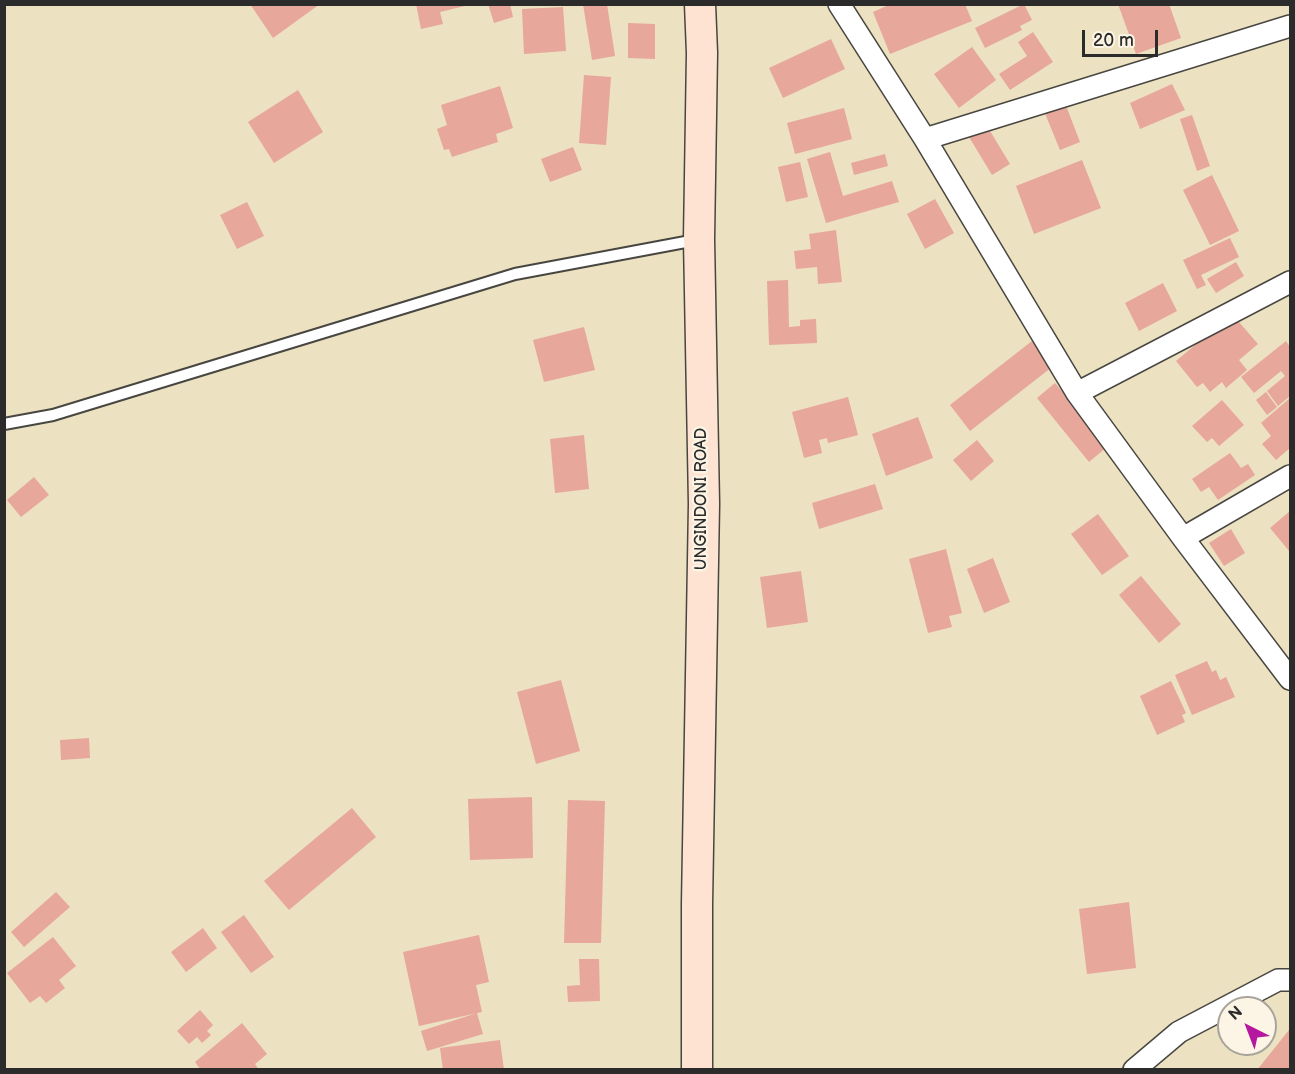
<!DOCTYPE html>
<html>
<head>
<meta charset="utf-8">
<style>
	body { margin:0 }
	#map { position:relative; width:1295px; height:1074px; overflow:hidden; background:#ece1c0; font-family:"Balsamiq Sans",sans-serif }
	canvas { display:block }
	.frame { position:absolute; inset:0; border:6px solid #2b2b2b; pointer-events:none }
	.north { position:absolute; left:1217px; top:996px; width:60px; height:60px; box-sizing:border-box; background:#fcf5e5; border:2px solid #a8a49b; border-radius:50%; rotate:318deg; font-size:16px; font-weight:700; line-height:24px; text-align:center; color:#2b2b2b }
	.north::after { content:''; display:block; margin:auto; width:21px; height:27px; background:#b5179e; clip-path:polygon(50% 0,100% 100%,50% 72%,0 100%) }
	.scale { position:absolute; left:1082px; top:30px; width:76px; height:27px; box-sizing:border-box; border:3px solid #2b2b2b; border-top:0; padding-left:8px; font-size:18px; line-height:21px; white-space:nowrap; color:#2b2b2b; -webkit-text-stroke:4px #fcf5e5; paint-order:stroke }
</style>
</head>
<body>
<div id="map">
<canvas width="1295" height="1074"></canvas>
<div class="frame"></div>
<div class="north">N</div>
<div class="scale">20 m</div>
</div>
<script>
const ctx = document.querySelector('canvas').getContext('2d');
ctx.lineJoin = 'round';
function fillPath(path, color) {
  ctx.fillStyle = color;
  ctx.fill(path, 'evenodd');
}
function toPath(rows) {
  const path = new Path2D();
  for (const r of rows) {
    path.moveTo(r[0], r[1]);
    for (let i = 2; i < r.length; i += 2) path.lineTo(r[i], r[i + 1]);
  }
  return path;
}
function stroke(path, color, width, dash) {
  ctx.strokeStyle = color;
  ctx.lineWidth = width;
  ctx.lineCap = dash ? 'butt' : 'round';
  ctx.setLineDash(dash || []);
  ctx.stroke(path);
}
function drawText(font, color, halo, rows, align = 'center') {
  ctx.font = font + ' "Balsamiq Sans",sans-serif';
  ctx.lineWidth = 4.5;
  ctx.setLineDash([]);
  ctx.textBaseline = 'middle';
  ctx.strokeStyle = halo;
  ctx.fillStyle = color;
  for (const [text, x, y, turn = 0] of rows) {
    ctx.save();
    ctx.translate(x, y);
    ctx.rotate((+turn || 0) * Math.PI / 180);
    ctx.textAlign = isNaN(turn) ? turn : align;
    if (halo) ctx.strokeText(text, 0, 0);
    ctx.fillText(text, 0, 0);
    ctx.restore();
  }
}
fillPath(toPath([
	[250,4,320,4,273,38],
	[416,4,469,4,469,5,440,12,443,24,421,29],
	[488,4,510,4,513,17,494,23],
	[583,4,607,4,615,56,592,60],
	[891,4,965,4,972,21,890,54,873,12],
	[1024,4,1032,20,1020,26,1022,30,985,48,975,28],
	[1118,4,1169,4,1181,38,1136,54],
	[563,7,566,51,524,54,522,9],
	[628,23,655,24,655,59,628,58],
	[1033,32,1053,62,1010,90,999,74,1027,56,1018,42],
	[831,39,845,69,783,98,769,68],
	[972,47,996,80,959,108,934,74],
	[584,75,611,77,606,145,579,143],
	[1172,84,1185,110,1140,129,1130,103],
	[500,86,513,128,496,134,498,142,452,157,449,149,444,150,437,129,447,125,441,105],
	[298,90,323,132,274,163,248,122],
	[1065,103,1080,142,1060,150,1044,111],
	[844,108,852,139,795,154,787,123],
	[1192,115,1210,166,1197,171,1180,119],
	[987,126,1010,164,992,175,969,137],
	[573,147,582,170,550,182,541,159],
	[830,152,843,196,892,181,899,202,826,223,807,159],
	[885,154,888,166,854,175,851,163],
	[1082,160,1101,208,1034,234,1016,186],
	[800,162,808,197,786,202,778,167],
	[1212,175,1239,231,1210,245,1183,190],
	[935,199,954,233,925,249,907,214],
	[247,202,264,236,237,249,220,215],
	[836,230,842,282,818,284,817,267,796,269,794,251,811,249,809,234],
	[1230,238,1239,257,1201,275,1206,285,1197,289,1183,260],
	[1236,262,1244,276,1216,293,1207,279],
	[788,280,789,327,800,326,800,320,816,319,817,343,769,345,767,281],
	[1163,283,1177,311,1139,331,1125,303],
	[1232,314,1258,344,1239,360,1247,370,1226,388,1222,382,1210,392,1203,383,1197,387,1176,361],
	[584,327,595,370,544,382,533,340],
	[1032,341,1052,367,970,431,950,405],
	[1286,341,1290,347,1290,396,1278,406,1267,391,1285,376,1281,371,1254,393,1241,377],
	[1055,383,1107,447,1089,462,1037,398],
	[1266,392,1277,407,1267,415,1256,400],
	[848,397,858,435,828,443,827,438,819,440,822,453,804,458,792,412],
	[1290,398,1290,448,1276,460,1262,444,1271,436,1261,423],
	[1222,400,1244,425,1219,446,1212,438,1207,442,1192,426],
	[918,417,933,458,886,476,872,434],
	[584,435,589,489,555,493,550,439],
	[977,440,994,461,971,481,953,460],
	[1230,453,1241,468,1248,464,1255,475,1218,500,1209,487,1201,492,1192,479],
	[34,477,49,495,21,517,7,500],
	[875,484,883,509,819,529,812,503],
	[1290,511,1290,552,1270,528],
	[1098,514,1129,556,1102,575,1071,534],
	[1231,529,1245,553,1224,566,1209,543],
	[946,549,962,613,949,616,952,627,928,633,909,559],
	[993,558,1010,602,984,613,967,569],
	[801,571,808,622,767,628,760,577],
	[1141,576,1181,624,1159,643,1119,595],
	[1207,661,1212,672,1216,670,1220,680,1226,677,1235,697,1192,715,1175,675],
	[561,680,580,751,536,764,517,692],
	[1171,681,1186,713,1182,715,1185,722,1157,735,1140,696],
	[89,738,90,758,61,760,60,740],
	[532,797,533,858,470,860,468,799],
	[568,800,605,801,601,943,564,943],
	[352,808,376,837,289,910,264,881],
	[56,892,70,907,24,947,11,932],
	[1129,902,1136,968,1087,974,1079,909],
	[244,915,274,957,251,973,221,932],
	[203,928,217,948,186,972,171,952],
	[479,935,489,982,476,985,482,1012,419,1026,403,952],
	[53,937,76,966,59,980,65,988,46,1003,40,996,30,1003,7,973],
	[579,959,599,959,600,1001,568,1002,567,986,580,985],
	[200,1010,213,1025,207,1031,211,1035,202,1043,197,1037,189,1044,177,1031],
	[477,1013,483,1034,427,1051,421,1031],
	[242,1023,267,1054,255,1064,259,1070,201,1070,195,1062],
	[1289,1030,1290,1031,1290,1070,1257,1070],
	[500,1040,504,1070,443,1070,440,1048]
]), '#e7a79a');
const lane = toPath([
	[4,424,53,415,515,274,696,240]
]);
const street = toPath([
	[839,4,925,139,1077,393,1183,538,1290,679],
	[925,139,1290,26],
	[1077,393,1290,282],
	[1183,538,1290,476],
	[1134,1070,1179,1032,1278,980,1290,980]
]);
const secondary = toPath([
	[697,1070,697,904,704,504,699,239,702,53,700,4]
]);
stroke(lane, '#484641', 14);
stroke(street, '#484641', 24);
stroke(secondary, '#484641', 33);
stroke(lane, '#fff', 10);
stroke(street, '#fff', 21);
stroke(secondary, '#fee3d2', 30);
drawText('16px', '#2b2b2b', '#fcf5e5', [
	["UNGINDONI ROAD",702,499,-90]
]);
</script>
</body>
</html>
